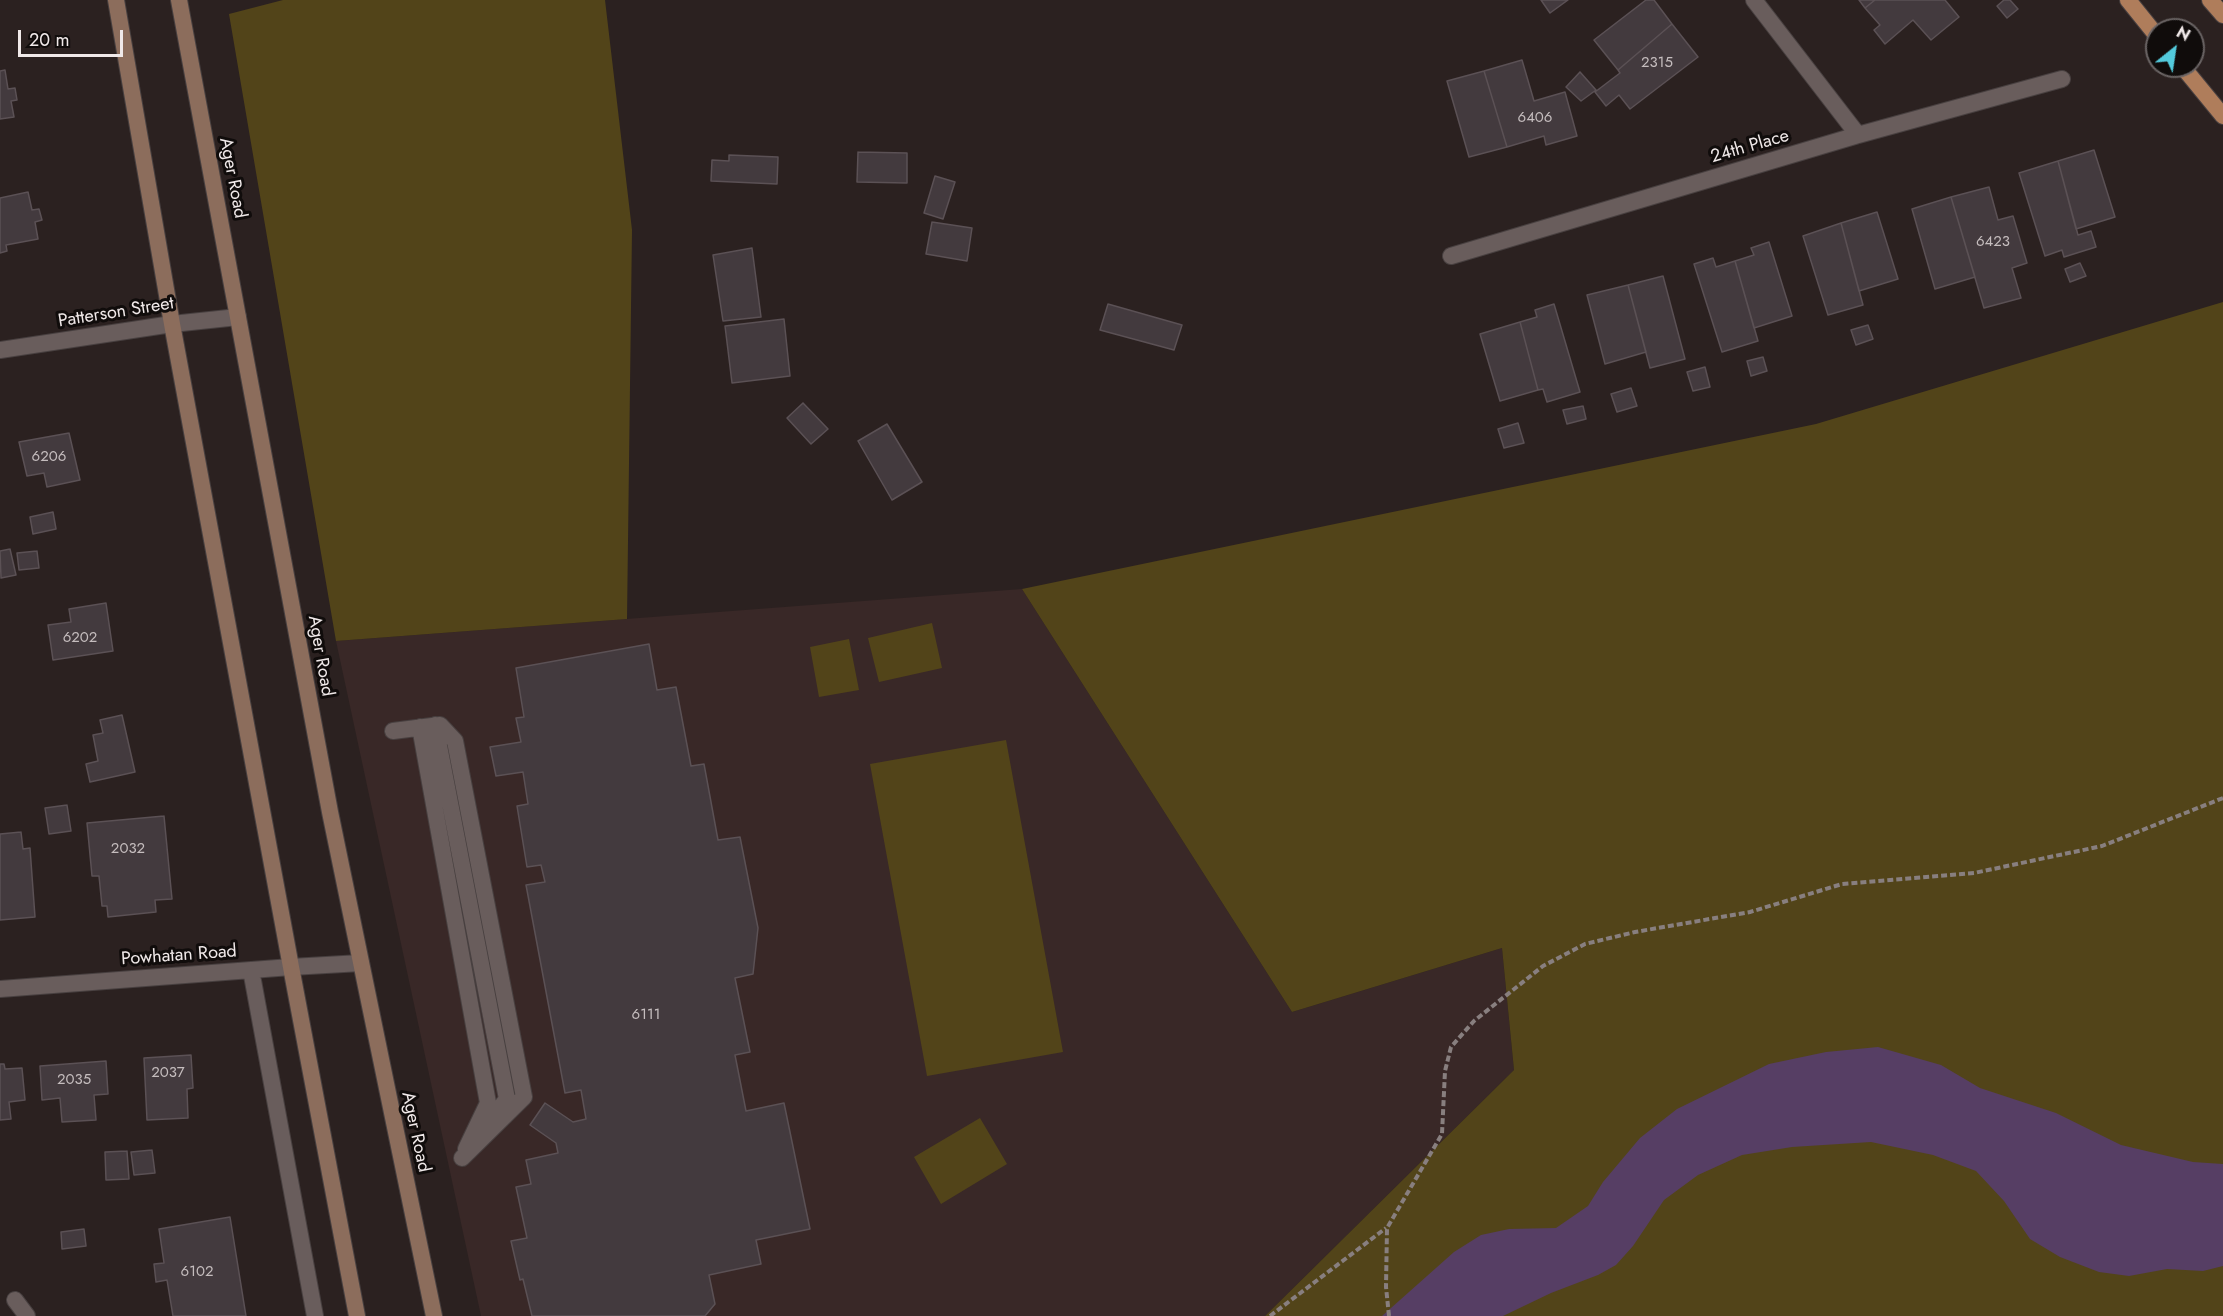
<!DOCTYPE html>
<html>
<head>
<meta charset="utf-8">
<style>
	body { margin:0 }
	#map { position:relative; width:2223px; height:1316px; overflow:hidden; background:#2b2120; font-family:Jost,sans-serif }
	canvas { display:block }
	.north { position:absolute; left:2145px; top:18px; width:60px; height:60px; box-sizing:border-box; background:#100c0b; border:2px solid #6a6464; border-radius:50%; rotate:30deg; font-size:16px; font-weight:700; line-height:24px; text-align:center; color:#f0e9e9 }
	.north::after { content:''; display:block; margin:auto; width:21px; height:27px; background:#53cadc; clip-path:polygon(50% 0,100% 100%,50% 72%,0 100%) }
	.scale { position:absolute; left:18px; top:30px; width:105px; height:27px; box-sizing:border-box; border:3px solid #f0e9e9; border-top:0; padding-left:8px; font-size:18px; line-height:21px; white-space:nowrap; color:#f0e9e9; -webkit-text-stroke:4px #100c0b; paint-order:stroke }
</style>
</head>
<body>
<div id="map">
<canvas width="2223" height="1316"></canvas>
<div class="north">N</div>
<div class="scale">20 m</div>
</div>
<script>
const ctx = document.querySelector('canvas').getContext('2d');
ctx.lineJoin = 'round';
function fillPath(path, color) {
  ctx.fillStyle = color;
  ctx.fill(path, 'evenodd');
}
function toPath(rows) {
  const path = new Path2D();
  for (const r of rows) {
    path.moveTo(r[0], r[1]);
    for (let i = 2; i < r.length; i += 2) path.lineTo(r[i], r[i + 1]);
  }
  return path;
}
function stroke(path, color, width, dash) {
  ctx.strokeStyle = color;
  ctx.lineWidth = width;
  ctx.lineCap = dash ? 'butt' : 'round';
  ctx.setLineDash(dash || []);
  ctx.stroke(path);
}
function drawText(font, color, halo, rows, align = 'center') {
  ctx.font = font + ' Jost,sans-serif';
  ctx.lineWidth = 6;
  ctx.setLineDash([]);
  ctx.textBaseline = 'middle';
  ctx.strokeStyle = halo;
  ctx.fillStyle = color;
  for (const [text, x, y, turn = 0] of rows) {
    ctx.save();
    ctx.translate(x, y);
    ctx.rotate((+turn || 0) * Math.PI / 180);
    ctx.textAlign = isNaN(turn) ? turn : align;
    if (halo) ctx.strokeText(text, 0, 0);
    ctx.fillText(text, 0, 0);
    ctx.restore();
  }
}
fillPath(toPath([
	[1022,589,1292,1012,1502,948,1514,1070,1265,1316,481,1316,336,641]
]), '#392827');
fillPath(toPath([
	[283,0,605,0,632,230,627,619,336,641,229,14],
	[2223,302,2223,1316,1265,1316,1514,1070,1502,948,1292,1012,1022,589,1816,424],
	[932,623,942,668,879,682,868,638],
	[849,639,859,690,819,697,810,647],
	[1006,740,1063,1052,927,1076,870,764],
	[980,1118,1007,1164,941,1204,914,1157]
]), '#524419');
fillPath(toPath([
	[1878,1047,1941,1065,1980,1088,2056,1113,2121,1145,2193,1162,2223,1164,2223,1266,2203,1271,2167,1269,2129,1276,2099,1272,2060,1257,2030,1239,2004,1201,1976,1171,1933,1155,1871,1142,1792,1147,1742,1155,1698,1175,1664,1200,1633,1246,1616,1265,1598,1275,1551,1293,1503,1316,1382,1316,1454,1252,1481,1235,1509,1229,1556,1228,1588,1206,1603,1182,1640,1138,1677,1109,1769,1064,1826,1052]
]), '#563e64');
const building = toPath([
	[1541,0,1568,0,1550,13,1541,0],
	[1646,0,1654,0,1672,24,1618,70,1594,40,1646,0],
	[1859,0,1875,0,1865,8,1859,0],
	[1875,0,1945,0,1959,17,1931,40,1913,20,1885,44,1874,30,1880,25,1865,8,1875,0],
	[2004,0,2010,0,2018,9,2007,18,1997,6,2004,0],
	[1672,24,1698,57,1630,109,1619,95,1606,106,1595,92,1620,73,1618,70,1672,24],
	[1522,60,1534,101,1565,92,1577,136,1546,145,1544,136,1507,147,1484,71,1522,60],
	[5,70,8,89,15,88,17,100,11,101,14,117,0,119,0,71,5,70],
	[1484,71,1507,147,1469,157,1447,81,1484,71],
	[1580,72,1596,90,1581,101,1566,87,1580,72],
	[2094,150,2115,217,2076,229,2058,161,2094,150],
	[858,152,907,153,907,183,857,182,858,152],
	[729,155,778,157,777,184,711,181,712,160,729,161,729,155],
	[2058,161,2078,235,2091,231,2096,247,2064,257,2062,250,2045,256,2019,173,2058,161],
	[935,176,955,182,943,219,924,213,935,176],
	[1989,187,1998,220,2013,216,2027,263,2012,268,2021,298,1984,308,1951,197,1989,187],
	[28,192,32,210,39,209,42,220,35,222,38,239,6,245,7,251,0,253,0,198,28,192],
	[1951,197,1975,277,1935,289,1912,209,1951,197],
	[1877,212,1898,279,1859,291,1841,223,1877,212],
	[932,222,972,228,967,261,926,254,932,222],
	[1841,223,1863,305,1828,315,1803,236,1841,223],
	[1769,242,1792,316,1754,328,1735,261,1754,255,1751,248,1769,242],
	[752,248,761,317,723,321,713,255,752,248],
	[1713,258,1716,267,1735,261,1758,341,1722,352,1694,264,1713,258],
	[2080,263,2086,276,2070,282,2065,269,2080,263],
	[1663,276,1685,359,1650,368,1628,285,1663,276],
	[1628,285,1646,352,1605,364,1587,295,1628,285],
	[1108,304,1182,325,1174,350,1100,330,1108,304],
	[1554,304,1580,392,1547,402,1543,389,1538,390,1520,322,1537,317,1535,310,1554,304],
	[784,319,790,376,732,383,725,326,784,319],
	[1520,322,1538,390,1500,401,1480,334,1520,322],
	[1868,325,1873,339,1856,345,1851,330,1868,325],
	[1763,357,1767,371,1751,376,1747,361,1763,357],
	[1705,367,1710,387,1693,391,1687,372,1705,367],
	[1631,388,1637,406,1617,412,1611,394,1631,388],
	[803,403,828,429,811,444,787,418,803,403],
	[1583,406,1586,419,1567,424,1563,410,1583,406],
	[1518,423,1524,443,1504,448,1498,429,1518,423],
	[887,424,922,482,892,500,858,441,887,424],
	[69,433,80,480,47,487,44,473,27,476,19,442,69,433],
	[53,512,56,529,33,534,30,517,53,512],
	[10,549,16,575,1,578,0,551,10,549],
	[37,551,39,568,19,570,17,553,37,551],
	[106,603,113,651,53,660,48,625,71,622,69,609,106,603],
	[649,644,657,690,676,687,691,766,704,764,718,840,740,837,758,928,753,974,735,978,750,1052,735,1055,746,1111,784,1103,810,1229,756,1240,761,1264,709,1275,715,1304,705,1316,532,1316,523,1279,520,1280,511,1241,527,1238,516,1187,531,1184,526,1160,558,1153,556,1143,530,1125,545,1103,573,1122,586,1119,581,1090,565,1093,526,885,545,882,541,865,527,867,517,806,528,804,523,772,496,776,490,747,521,742,516,718,524,717,516,668,649,644],
	[122,715,135,772,90,782,86,764,98,761,93,735,103,733,100,720,122,715],
	[67,805,71,831,49,834,45,808,67,805],
	[164,816,172,899,155,900,156,912,108,917,107,906,102,906,99,876,92,876,87,823,164,816],
	[21,832,23,849,30,848,35,917,0,920,0,834,21,832],
	[191,1055,193,1088,187,1089,188,1118,147,1120,144,1058,191,1055],
	[106,1061,108,1094,94,1095,96,1120,62,1122,60,1098,42,1100,40,1066,106,1061],
	[0,1064,4,1064,5,1069,22,1068,25,1100,9,1102,11,1119,0,1120,0,1064],
	[152,1150,155,1173,134,1175,131,1152,152,1150],
	[127,1151,129,1179,106,1180,105,1152,127,1151],
	[230,1217,246,1316,173,1316,167,1280,156,1282,154,1264,164,1263,159,1229,230,1217],
	[84,1229,86,1246,62,1249,61,1232,84,1229]
]);
fillPath(building, '#433a3e');
stroke(building, '#5b5155', 1.5);
const service = toPath([
	[435,725,507,1099,493,1117],
	[420,727,488,1103,466,1149],
	[393,731,440,725,455,741,524,1097,462,1158],
	[15,1300,27,1316]
]);
const minor = toPath([
	[1754,0,1858,135],
	[1451,256,1858,135,2062,79],
	[0,350,172,324,238,317],
	[251,970,315,1316],
	[0,989,291,967,361,963]
]);
const secondary = toPath([
	[116,0,172,324,291,967,357,1316],
	[179,0,330,812,434,1316]
]);
const primary = toPath([
	[2128,0,2157,36],
	[2210,0,2223,15],
	[2182,66,2223,116]
]);
stroke(service, '#484040', 18);
stroke(minor, '#484040', 18);
stroke(secondary, '#484040', 18);
stroke(primary, '#484040', 18);
stroke(toPath([
	[1270,1316,1386,1228],
	[1389,1316,1386,1287,1387,1228,1442,1134,1445,1071,1451,1047,1474,1021,1543,966,1585,944,1635,932,1750,912,1842,884,1974,873,2102,846,2223,798]
]), '#887f7f', 4, [6, 3]);
stroke(service, '#695d5c', 16);
stroke(minor, '#695d5c', 16);
stroke(secondary, '#8c6d5c', 16);
stroke(primary, '#af7d5b', 16);
drawText('15px', '#c5bdbe', null, [
	["2315",1657,63],
	["6406",1535,118],
	["6423",1993,242],
	["6206",49,457],
	["6202",80,638],
	["2032",128,849],
	["6111",646,1015],
	["2037",168,1073],
	["2035",74,1080],
	["6102",197,1272]
]);
drawText('18px', '#f0e9e9', '#100c0b', [
	["24th Place",1750,147,-16],
	["Ager Road",232,178,79],
	["Patterson Street",116,313,-9],
	["Ager Road",320,656,80],
	["Powhatan Road",179,956,-4],
	["Ager Road",415,1132,78]
]);
</script>
</body>
</html>
